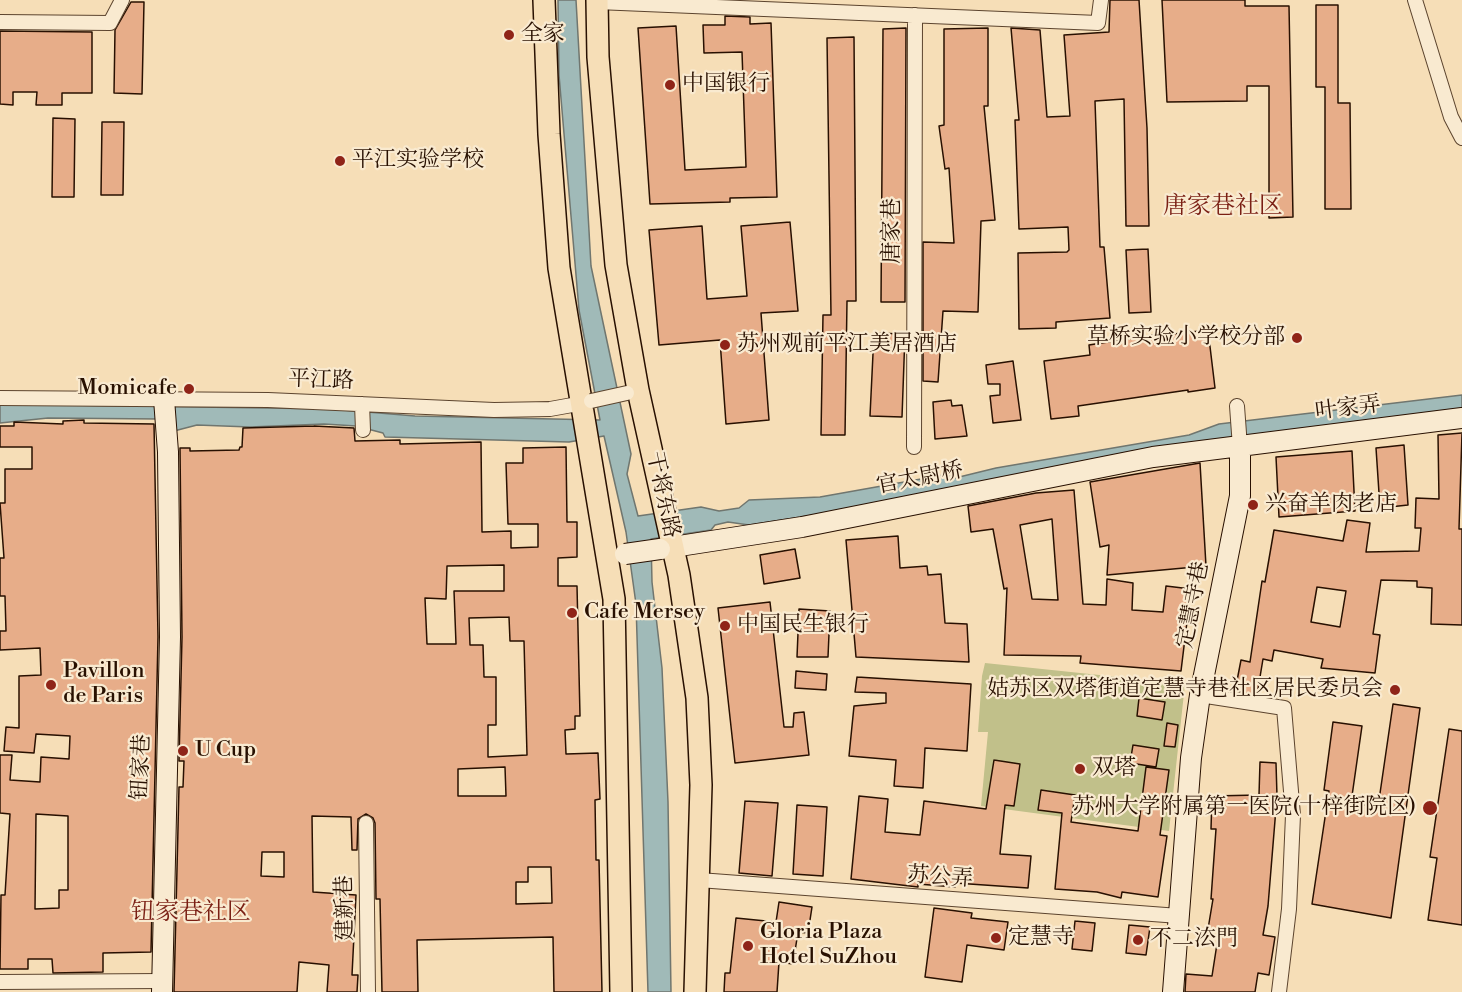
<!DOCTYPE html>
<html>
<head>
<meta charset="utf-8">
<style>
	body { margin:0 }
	canvas { display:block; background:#f6deb7 }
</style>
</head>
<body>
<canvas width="1462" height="992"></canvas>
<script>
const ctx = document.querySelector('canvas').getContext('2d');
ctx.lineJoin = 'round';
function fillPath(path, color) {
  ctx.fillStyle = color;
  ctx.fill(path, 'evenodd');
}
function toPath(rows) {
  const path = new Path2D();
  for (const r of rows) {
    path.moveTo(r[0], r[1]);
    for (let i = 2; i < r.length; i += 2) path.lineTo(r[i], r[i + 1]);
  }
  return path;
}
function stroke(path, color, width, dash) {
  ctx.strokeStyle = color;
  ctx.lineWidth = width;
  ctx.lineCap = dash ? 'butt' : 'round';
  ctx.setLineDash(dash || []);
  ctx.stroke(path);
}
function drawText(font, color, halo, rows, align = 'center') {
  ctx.font = font + ' "Libre Bodoni","Noto Serif SC",serif';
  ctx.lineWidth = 4.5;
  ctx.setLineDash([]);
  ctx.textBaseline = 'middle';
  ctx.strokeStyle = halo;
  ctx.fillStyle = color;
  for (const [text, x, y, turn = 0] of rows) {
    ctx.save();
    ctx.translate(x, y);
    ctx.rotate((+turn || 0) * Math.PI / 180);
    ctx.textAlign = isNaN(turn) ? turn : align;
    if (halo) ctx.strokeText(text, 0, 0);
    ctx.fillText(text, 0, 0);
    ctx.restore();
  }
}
fillPath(toPath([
	[985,663,1185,684,1169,831,981,806,988,732,978,732,982,676]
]), '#c1c08a');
const water = toPath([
	[558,0,576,0,591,266,631,454,627,474,638,516,701,507,719,511,739,508,749,500,820,497,949,474,951,479,996,468,1189,435,1219,424,1462,395,1462,415,749,525,728,522,715,525,711,530,651,539,652,582,662,668,668,802,671,992,648,992,636,604,626,532,604,436,569,442,385,437,383,433,356,426,324,424,250,427,197,425,174,431,159,419,48,418,0,423,0,404,331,409,415,416,600,420,579,310,559,75,558,0]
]);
fillPath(water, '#a0bab8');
stroke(water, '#70766f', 1.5);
const building = toPath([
	[1110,0,1139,0,1147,128,1149,226,1126,226,1124,99,1095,101,1100,247,1104,247,1110,318,1056,322,1056,328,1019,329,1018,253,1067,252,1069,250,1068,227,1019,229,1015,120,1019,120,1011,28,1040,30,1047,117,1070,116,1064,35,1109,32,1110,0],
	[1162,0,1245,0,1245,6,1289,6,1293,217,1269,218,1269,86,1247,86,1247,101,1167,102,1162,0],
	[131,2,144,2,142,94,114,93,115,30,131,2],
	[1316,5,1338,5,1338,103,1350,103,1351,209,1325,209,1325,87,1316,87,1316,5],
	[725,16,750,17,750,24,771,23,777,197,730,198,730,202,650,204,638,28,676,26,685,170,746,167,742,52,704,53,703,25,725,25,725,16],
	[906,28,905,302,881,302,883,29,906,28],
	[988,28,988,106,984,106,995,220,981,221,978,312,943,311,938,382,923,381,923,242,954,243,949,168,945,169,939,126,944,125,944,29,988,28],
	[0,31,92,32,92,93,62,93,62,105,36,105,37,92,13,92,13,105,0,104,0,31],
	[854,37,856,301,847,301,845,435,821,435,823,315,831,315,827,38,854,37],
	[53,118,75,119,74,197,52,197,53,118],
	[102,122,124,122,123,195,101,195,102,122],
	[790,222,798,311,761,313,769,420,726,424,720,340,659,345,649,230,702,226,707,299,747,296,741,226,790,222],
	[1148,249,1151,312,1129,313,1126,250,1148,249],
	[1208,330,1215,388,1188,392,1188,390,1078,406,1079,416,1051,419,1044,361,1090,355,1089,345,1165,333,1165,335,1208,330],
	[874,333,905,334,902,417,870,416,874,333],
	[1013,361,1021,420,993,423,990,396,1000,395,1000,384,988,384,986,365,1013,361],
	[951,400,952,406,962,405,967,436,935,439,933,402,951,400],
	[84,420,84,423,154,424,158,637,151,952,103,953,103,972,53,973,52,959,28,959,28,969,0,969,1,895,5,895,10,814,0,813,0,755,12,755,10,780,40,782,41,757,69,759,70,736,36,734,34,753,4,751,6,727,19,728,19,676,41,675,40,648,0,650,0,631,6,631,5,596,0,596,0,558,4,558,0,503,5,503,5,469,32,469,32,447,0,447,0,426,14,426,14,422,63,424,63,421,84,420],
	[36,814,68,816,68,890,59,890,59,908,35,909,36,814],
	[314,426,354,428,355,441,400,440,400,444,481,442,482,532,511,531,511,548,538,547,538,524,508,524,506,463,523,463,523,448,566,447,567,522,577,522,577,557,558,558,558,586,577,586,580,716,575,716,575,729,565,730,566,754,598,753,600,799,595,800,596,860,599,860,602,992,554,992,553,937,417,940,418,992,382,992,380,899,376,899,375,823,373,818,366,814,358,819,357,850,352,850,351,817,312,816,313,892,356,895,352,975,358,975,357,992,327,992,329,965,299,962,297,992,174,992,179,787,183,787,184,761,179,761,182,637,180,448,190,448,190,451,239,450,240,447,242,447,243,428,314,426],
	[504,565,504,591,454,591,456,644,427,644,425,598,446,599,447,566,504,565],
	[509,617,510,641,524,641,527,755,488,757,488,725,496,725,496,677,484,677,483,645,470,645,469,618,509,617],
	[505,767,506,796,458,796,458,769,505,767],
	[262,852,284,852,284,877,261,876,262,852],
	[528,867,551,867,552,903,516,904,516,882,528,882,528,867],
	[1462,433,1459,529,1462,529,1462,625,1431,624,1432,588,1417,587,1417,581,1381,580,1373,634,1380,635,1375,673,1321,668,1323,659,1274,650,1272,661,1263,659,1257,695,1235,691,1241,660,1250,662,1262,581,1265,582,1274,530,1343,541,1347,520,1370,523,1366,552,1419,551,1421,528,1415,528,1416,498,1439,499,1438,435,1462,433],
	[1317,587,1346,591,1340,627,1311,622,1317,587],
	[1404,445,1408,505,1380,508,1376,448,1404,445],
	[1352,451,1355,511,1279,517,1276,457,1352,451],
	[1200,463,1206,566,1107,575,1109,545,1100,547,1090,482,1200,463],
	[1074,490,1083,604,1106,605,1107,579,1133,583,1132,610,1163,612,1166,586,1191,589,1181,671,1080,663,1081,656,1004,655,1007,588,1004,589,993,529,971,532,968,506,1036,493,1074,490],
	[1052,519,1058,600,1032,599,1020,525,1052,519],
	[898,536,900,568,927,566,928,575,941,574,945,623,967,624,969,662,856,657,846,540,898,536],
	[795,549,800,578,764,584,760,555,795,549],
	[770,602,784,727,793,727,794,713,804,712,809,755,735,763,718,608,770,602],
	[799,609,830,611,828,657,797,657,799,609],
	[796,671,827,674,826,690,795,688,796,671],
	[857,677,971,684,967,751,925,748,923,788,894,786,896,760,849,756,854,706,886,703,886,693,855,692,857,677],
	[1139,698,1165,702,1162,720,1137,716,1139,698],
	[1393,704,1420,708,1391,918,1312,904,1329,791,1324,790,1333,722,1362,726,1351,803,1378,807,1393,704],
	[1167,723,1178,725,1175,747,1164,746,1167,723],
	[1449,729,1462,731,1462,925,1428,920,1437,858,1430,857,1449,729],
	[1133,745,1159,749,1156,767,1130,763,1133,745],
	[994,760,1020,764,1014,806,1005,805,1000,854,1031,856,1028,888,955,883,955,887,918,884,918,887,851,879,859,796,888,799,885,832,920,835,924,801,986,809,994,760],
	[1260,762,1276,763,1277,796,1268,906,1263,935,1275,937,1269,975,1258,973,1255,992,1185,992,1186,974,1212,976,1219,931,1208,929,1213,899,1211,899,1216,829,1211,829,1212,796,1259,795,1260,762],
	[1146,767,1169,770,1160,835,1167,836,1158,897,1122,892,1121,898,1097,892,1055,889,1062,813,1038,810,1041,790,1075,795,1071,822,1138,831,1146,767],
	[745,801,778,803,772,876,739,873,745,801],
	[797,805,827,807,823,876,793,874,797,805],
	[779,902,812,907,808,933,798,932,793,964,779,962,777,992,724,992,725,973,730,973,736,918,776,922,779,902],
	[934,908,972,913,971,918,1008,922,1004,950,967,945,962,982,925,977,934,908],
	[1075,921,1095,923,1092,951,1072,949,1075,921],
	[1129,925,1150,927,1146,955,1126,953,1129,925]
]);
fillPath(building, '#e7ad89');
stroke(building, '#281001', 1.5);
const street = toPath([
	[1415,0,1451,117,1462,138],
	[597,2,1098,23,1101,0],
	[0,22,110,23,122,0],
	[0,398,268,400,494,410,550,409,589,402],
	[362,404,363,430],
	[1237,406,1240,447],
	[914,447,915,15],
	[1200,695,1284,708,1293,815,1289,909,1279,992],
	[366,823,368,992],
	[699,880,1179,916],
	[0,982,162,981]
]);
const secondary = toPath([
	[660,549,802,527,1153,457,1462,418],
	[162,992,170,637,168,452,164,399],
	[1173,992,1191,758,1200,695,1240,496,1240,447]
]);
const primary = toPath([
	[544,0,549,134,559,268,614,599,621,992],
	[597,0,598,57,616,265,638,390,679,575,697,698,701,785,695,992]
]);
stroke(street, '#5c442e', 16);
stroke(secondary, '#281001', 22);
stroke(primary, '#281001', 24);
stroke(street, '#f9ead0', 14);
stroke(secondary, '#f9ead0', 20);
stroke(primary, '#f6deb7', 21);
const streetBridge = toPath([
	[591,401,627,393]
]);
const secondaryBridge = toPath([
	[625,554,660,549]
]);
stroke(streetBridge, '#5c442e', 16, []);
stroke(secondaryBridge, '#281001', 22, []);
stroke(streetBridge, '#f9ead0', 14);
stroke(secondaryBridge, '#f9ead0', 20);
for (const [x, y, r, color] of [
	[509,35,6,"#8f2418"],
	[670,85,6,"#8f2418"],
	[340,161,6,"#8f2418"],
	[1297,338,6,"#8f2418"],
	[725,345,6,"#8f2418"],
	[189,389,6,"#8f2418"],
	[1253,505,6,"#8f2418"],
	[572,613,6,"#8f2418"],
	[725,626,6,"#8f2418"],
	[51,685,6,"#8f2418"],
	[1395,690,6,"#8f2418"],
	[183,751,6,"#8f2418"],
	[1080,769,6,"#8f2418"],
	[1430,808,8,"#8f2418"],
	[996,938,6,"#8f2418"],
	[1138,940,6,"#8f2418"],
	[748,946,6,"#8f2418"]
]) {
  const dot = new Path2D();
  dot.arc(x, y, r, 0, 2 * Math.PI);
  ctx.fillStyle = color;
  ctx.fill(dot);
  stroke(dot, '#f9ead0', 2);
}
drawText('22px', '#281001', '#f9ead0', [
	["全家",521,35],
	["中国银行",682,85],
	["平江实验学校",352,161],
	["草桥实验小学校分部",1285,338,"right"],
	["苏州观前平江美居酒店",737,345],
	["Momicafe",177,389,"right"],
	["兴奋羊肉老店",1265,505],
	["Cafe Mersey",584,613],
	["中国民生银行",737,626],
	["Pavillon",63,672],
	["de Paris",63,697],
	["姑苏区双塔街道定慧寺巷社区居民委员会",1383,690,"right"],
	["U Cup",195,751],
	["双塔",1092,769],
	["苏州大学附属第一医院(十梓街院区)",1416,808,"right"],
	["Gloria Plaza",760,933],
	["Hotel SuZhou",760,958],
	["定慧寺",1008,938],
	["不二㳒門",1150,940]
], 'left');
drawText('22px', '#281001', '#f9ead0', [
	["唐家巷",893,231,-90],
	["平江路",321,381,2],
	["叶家弄",1348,409,-7],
	["官太尉桥",920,479,-11],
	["干将东路",662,495,78],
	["定慧寺巷",1194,605,-79],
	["钮家巷",142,767,-88],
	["苏公弄",940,878,4],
	["建新巷",346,908,-91]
]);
drawText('24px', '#7a1f14', '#f9ead0', [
	["唐家巷社区",1223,207],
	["钮家巷社区",191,913]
]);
</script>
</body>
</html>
